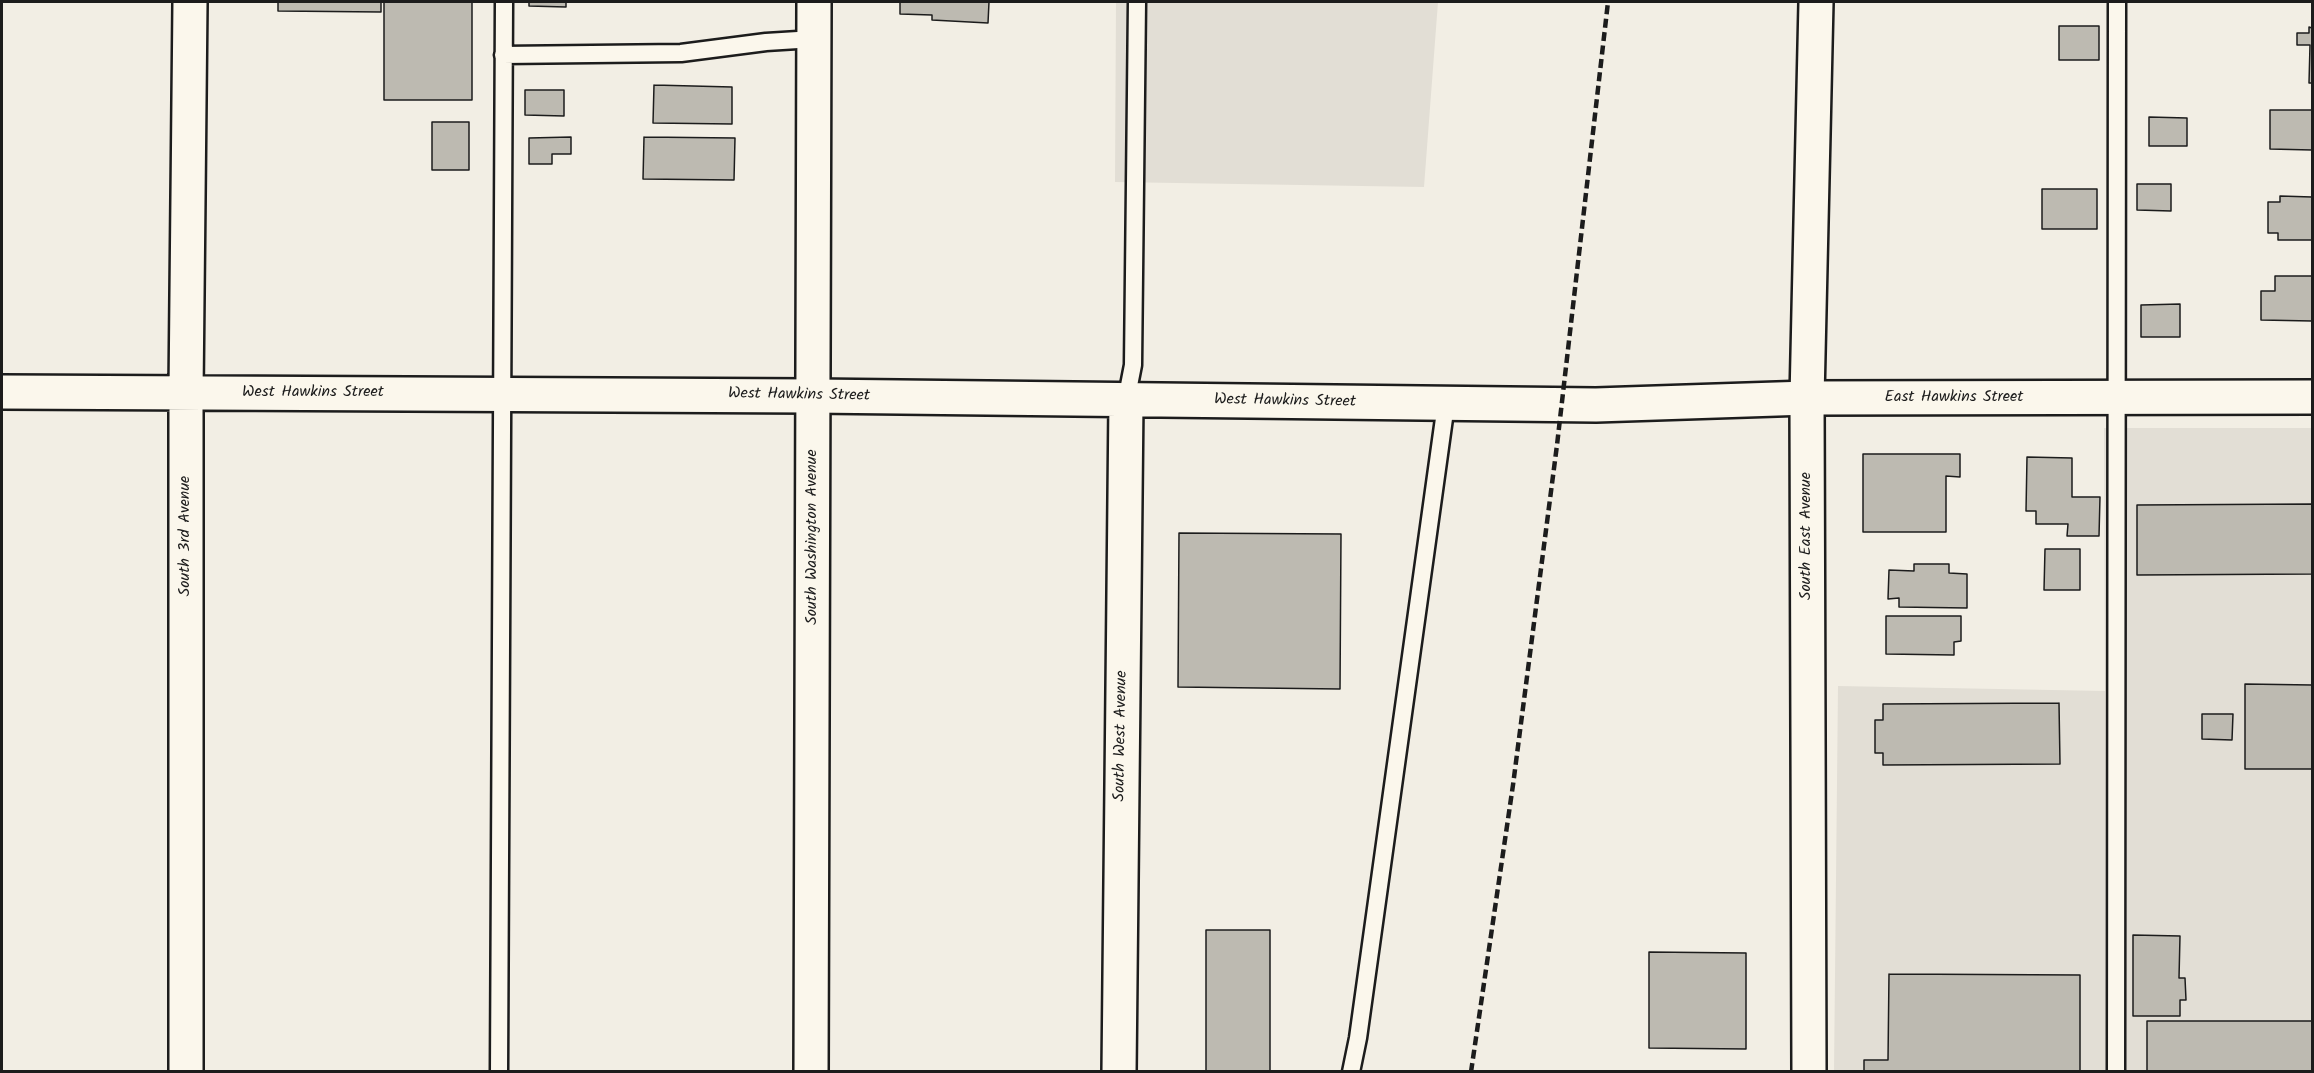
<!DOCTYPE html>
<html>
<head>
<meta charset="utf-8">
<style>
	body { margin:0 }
	#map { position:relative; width:2314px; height:1073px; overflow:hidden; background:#f2eee4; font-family:Kalam,sans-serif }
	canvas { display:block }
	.frame { position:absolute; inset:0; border:3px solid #1c1c1c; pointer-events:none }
</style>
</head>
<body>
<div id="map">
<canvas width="2314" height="1073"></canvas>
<div class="frame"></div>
</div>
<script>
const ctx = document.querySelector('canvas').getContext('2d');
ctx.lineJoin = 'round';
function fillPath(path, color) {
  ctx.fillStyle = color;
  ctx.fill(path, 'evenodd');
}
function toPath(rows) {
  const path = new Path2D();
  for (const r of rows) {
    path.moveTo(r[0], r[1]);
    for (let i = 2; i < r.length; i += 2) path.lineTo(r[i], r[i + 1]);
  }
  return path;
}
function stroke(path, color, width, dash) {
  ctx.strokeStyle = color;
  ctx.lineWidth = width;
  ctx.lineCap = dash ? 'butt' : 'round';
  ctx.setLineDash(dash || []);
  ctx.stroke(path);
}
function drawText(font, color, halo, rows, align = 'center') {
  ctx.font = font + ' Kalam,sans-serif';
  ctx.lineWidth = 6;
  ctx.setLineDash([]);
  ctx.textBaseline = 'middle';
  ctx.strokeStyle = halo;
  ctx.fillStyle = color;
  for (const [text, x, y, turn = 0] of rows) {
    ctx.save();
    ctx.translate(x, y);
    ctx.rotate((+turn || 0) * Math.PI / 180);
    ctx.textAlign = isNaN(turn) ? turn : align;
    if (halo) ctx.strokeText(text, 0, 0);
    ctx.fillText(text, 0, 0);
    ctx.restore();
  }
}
fillPath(toPath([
	[1116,2,1438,2,1424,187,1115,182],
	[2104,428,2312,428,2312,1071,1834,1072,1838,686,2105,691]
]), '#e2ded5');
const building = toPath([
	[278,2,381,2,381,12,278,11,278,2],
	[384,2,472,2,472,100,384,100,384,2],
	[529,2,566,2,566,7,529,6,529,2],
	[900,2,989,2,988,23,932,20,932,15,900,14,900,2],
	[2059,26,2099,26,2099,60,2059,60,2059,26],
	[2309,27,2312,28,2312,83,2309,83,2310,45,2297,45,2297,33,2309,33,2309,27],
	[654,85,732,87,732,124,653,123,654,85],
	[525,90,564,90,564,116,525,115,525,90],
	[2270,110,2312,110,2312,150,2270,149,2270,110],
	[2149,117,2187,118,2187,146,2149,146,2149,117],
	[432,122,469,122,469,170,432,170,432,122],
	[571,137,571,154,552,154,552,164,529,164,529,138,571,137],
	[644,137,735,138,734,180,643,179,644,137],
	[2137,184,2171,184,2171,211,2137,210,2137,184],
	[2042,189,2097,189,2097,229,2042,229,2042,189],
	[2280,196,2312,197,2312,240,2278,240,2278,233,2268,233,2268,202,2280,202,2280,196],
	[2275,276,2312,276,2312,321,2261,320,2261,291,2275,291,2275,276],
	[2180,304,2180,337,2141,337,2141,305,2180,304],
	[1863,454,1960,454,1960,477,1946,476,1946,532,1863,532,1863,454],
	[2027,457,2072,458,2072,497,2100,497,2099,536,2067,536,2068,524,2036,524,2036,511,2026,511,2027,457],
	[2312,504,2312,574,2137,575,2137,505,2312,504],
	[1179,533,1341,534,1340,689,1178,687,1179,533],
	[2045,549,2080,549,2080,590,2044,590,2045,549],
	[1914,564,1949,564,1949,573,1967,574,1967,608,1899,607,1899,598,1888,599,1889,570,1914,571,1914,564],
	[1886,616,1961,616,1961,641,1954,642,1954,655,1886,654,1886,616],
	[2245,684,2312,685,2312,769,2245,769,2245,684],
	[2059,703,2060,764,1883,765,1883,753,1875,753,1875,720,1883,720,1883,704,2059,703],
	[2202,714,2233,714,2232,740,2202,739,2202,714],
	[1206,930,1270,930,1270,1072,1206,1072,1206,930],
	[2133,935,2180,936,2179,978,2185,978,2186,1000,2180,1000,2180,1016,2133,1016,2133,935],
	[1649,952,1746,953,1746,1049,1649,1048,1649,952],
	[1889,974,2080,975,2080,1072,1864,1072,1864,1060,1888,1060,1889,974],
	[2147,1021,2312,1021,2312,1072,2147,1072,2147,1021]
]);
fillPath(building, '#bdbab1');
stroke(building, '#1c1c1c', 1.5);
const lane = toPath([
	[503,55,681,53,766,42,814,39],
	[1126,401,1133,365,1137,2],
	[499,1072,504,2],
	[1351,1072,1358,1038,1446,404],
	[2116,1072,2117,2]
]);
const street = toPath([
	[2,392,813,396,1596,405,1807,398,2312,397],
	[186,1072,186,392,190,2],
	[1119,1072,1126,401]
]);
const secondary = toPath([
	[811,1072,814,2]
]);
const primary = toPath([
	[1809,1072,1807,398,1816,2]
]);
stroke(lane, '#1c1c1c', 21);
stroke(street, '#1c1c1c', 38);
stroke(secondary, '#1c1c1c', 38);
stroke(primary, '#1c1c1c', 38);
stroke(lane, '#fbf7ec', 16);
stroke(street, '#fbf7ec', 33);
stroke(secondary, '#fbf7ec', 33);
stroke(primary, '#fbf7ec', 33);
stroke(toPath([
	[1471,1072,1513,785,1557,445,1608,2]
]), '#1c1c1c', 4.5, [9, 4.5]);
drawText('16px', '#1c1c1c', '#fbf7ec', [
	["West Hawkins Street",313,393],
	["West Hawkins Street",799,396,1],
	["East Hawkins Street",1954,398],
	["West Hawkins Street",1285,402,1],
	["South 3rd Avenue",186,536,-90],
	["South East Avenue",1807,536,-90],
	["South Washington Avenue",813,537,-90],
	["South West Avenue",1122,736,-89]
]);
</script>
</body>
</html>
